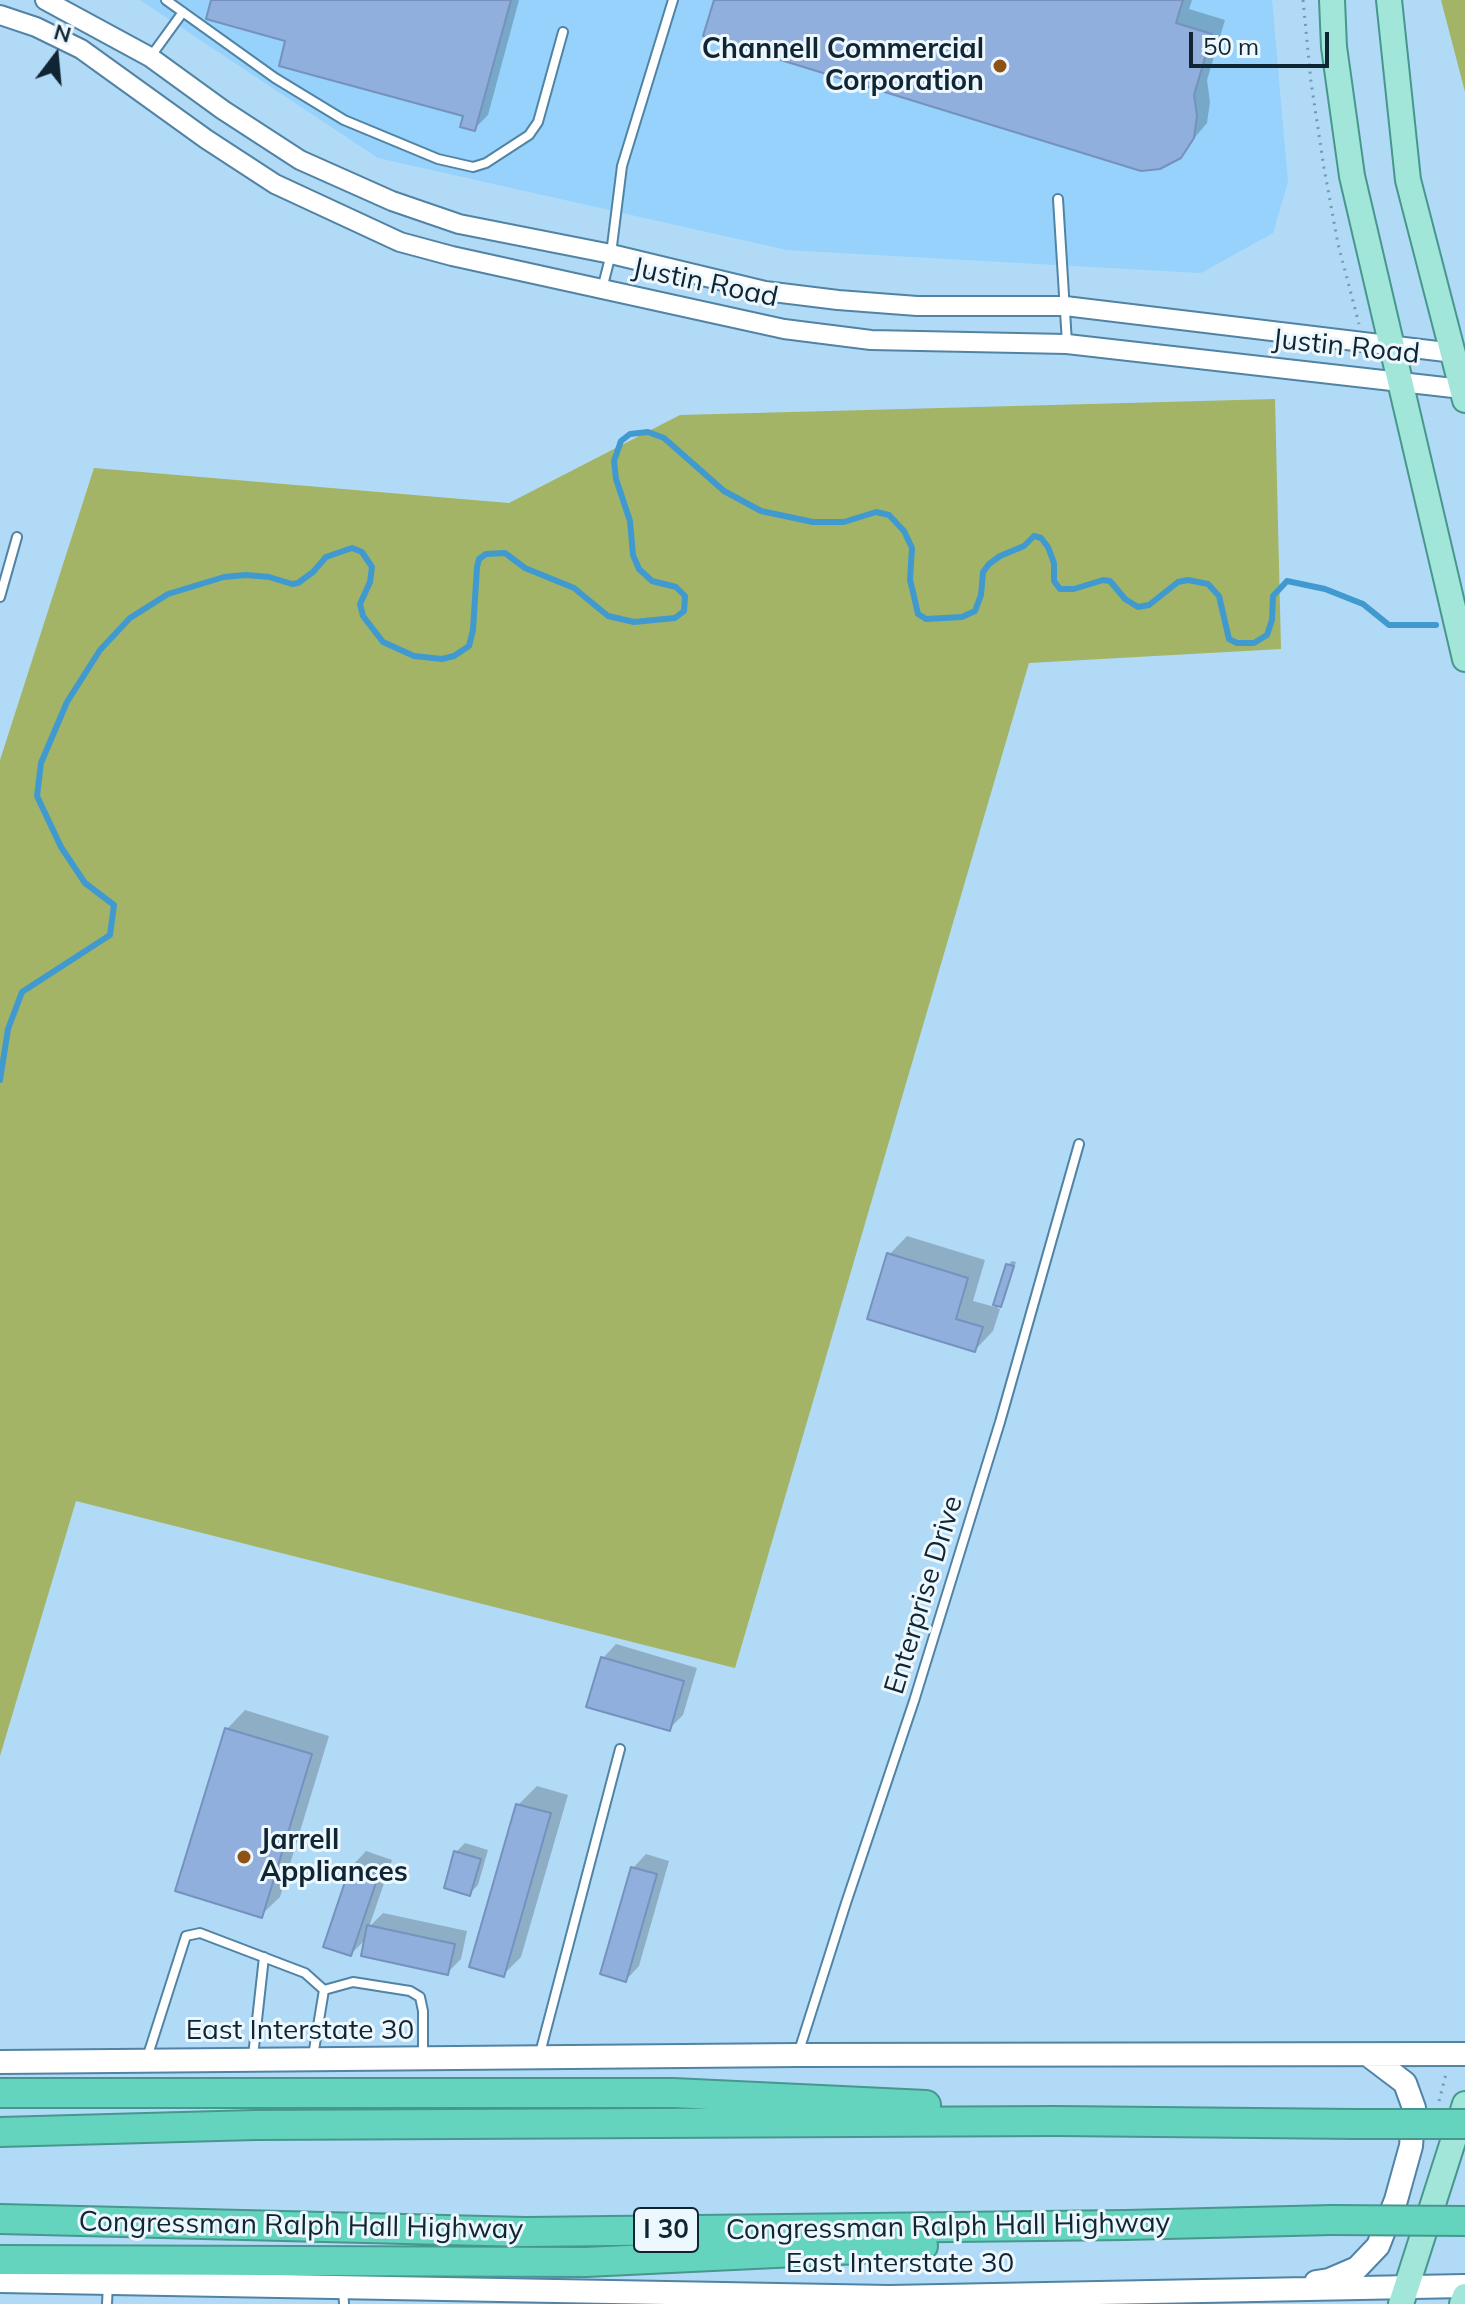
<!DOCTYPE html>
<html>
<head>
<meta charset="utf-8">
<style>
	body { margin:0 }
	#map { position:relative; width:1465px; height:2304px; overflow:hidden; background:#b1daf7; font-family:Mulish,sans-serif }
	canvas { display:block }
	.north { position:absolute; left:16px; top:16px; width:80px; height:80px; -webkit-text-stroke:6px #edf7fe; paint-order:stroke; rotate:16deg; font-size:22px; font-weight:700; line-height:32px; text-align:center; color:#102533 }
	.north::after { content:''; display:block; margin:auto; width:28px; height:36px; background:#102533; clip-path:polygon(50% 0,100% 100%,50% 72%,0 100%) }
	.scale { position:absolute; left:1189px; top:32px; width:140px; height:36px; box-sizing:border-box; border:4px solid #102533; border-top:0; padding-left:10px; font-size:24px; line-height:28px; white-space:nowrap; color:#102533; -webkit-text-stroke:6px #edf7fe; paint-order:stroke }
</style>
</head>
<body>
<div id="map">
<canvas width="1465" height="2304"></canvas>
<div class="north">N</div>
<div class="scale">50 m</div>
</div>
<script>
const ctx = document.querySelector('canvas').getContext('2d');
ctx.lineJoin = 'round';
function fillPath(path, color) {
  ctx.fillStyle = color;
  ctx.fill(path, 'evenodd');
}
function toPath(rows) {
  const path = new Path2D();
  for (const r of rows) {
    path.moveTo(r[0], r[1]);
    for (let i = 2; i < r.length; i += 2) path.lineTo(r[i], r[i + 1]);
  }
  return path;
}
function stroke(path, color, width, dash) {
  ctx.strokeStyle = color;
  ctx.lineWidth = width;
  ctx.lineCap = dash ? 'butt' : 'round';
  ctx.setLineDash(dash || []);
  ctx.stroke(path);
}
function drawText(font, color, halo, rows, align = 'center') {
  ctx.font = font + ' Mulish,sans-serif';
  ctx.lineWidth = 6;
  ctx.setLineDash([]);
  ctx.textBaseline = 'middle';
  ctx.strokeStyle = halo;
  ctx.fillStyle = color;
  for (const [text, x, y, turn = 0] of rows) {
    ctx.save();
    ctx.translate(x, y);
    ctx.rotate((+turn || 0) * Math.PI / 180);
    ctx.textAlign = isNaN(turn) ? turn : align;
    if (halo) ctx.strokeText(text, 0, 0);
    ctx.fillText(text, 0, 0);
    ctx.restore();
  }
}
fillPath(toPath([
	[140,0,1272,0,1288,182,1273,233,1201,273,787,250,378,158]
]), '#96d2fb');
fillPath(toPath([
	[1441,0,1465,0,1465,92],
	[1275,399,1281,649,1029,663,735,1668,76,1501,0,1756,0,760,94,468,509,503,680,415]
]), '#a3b466');
fillPath(toPath([
	[213,0,519,0,488,115,474,129,466,115,288,39],
	[716,0,1192,0,1189,9,1225,20,1207,80,1210,102,1207,123,1179,156],
	[907,1236,985,1260,973,1301,995,1307,1008,1265,1012,1261,1016,1262,1004,1301,997,1308,1000,1309,993,1331,975,1350,889,1255],
	[616,1644,697,1668,683,1715,669,1729,603,1658],
	[245,1710,329,1736,280,1897,261,1915,178,1890,227,1729],
	[537,1786,568,1795,521,1957,503,1975,518,1805],
	[465,1843,488,1850,478,1885,469,1894,456,1852],
	[366,1851,392,1860,369,1927,383,1913,467,1931,461,1959,447,1973,367,1938,351,1954,353,1865],
	[646,1854,669,1861,639,1966,626,1980,633,1868]
]), '#0003');
stroke(toPath([
	[0,1080,8,1029,22,992,110,935,114,905,85,883,61,847,37,796,41,763,67,702,100,650,130,618,168,594,224,577,246,575,269,577,292,584,298,583,313,572,326,557,352,548,362,552,372,567,370,582,360,604,363,616,383,642,414,656,442,659,454,656,469,646,473,630,477,567,479,559,486,554,505,553,525,568,574,588,608,616,634,622,675,618,684,611,685,596,676,587,652,581,639,569,633,555,630,521,616,479,614,461,621,441,630,434,648,432,664,438,724,491,761,511,813,522,844,522,876,512,889,515,904,531,912,548,910,580,913,592,918,614,926,619,962,617,975,611,981,595,983,572,989,564,1000,556,1024,546,1034,536,1041,538,1048,547,1054,563,1054,581,1060,589,1074,589,1103,580,1110,581,1125,599,1138,607,1149,605,1178,582,1188,580,1208,584,1219,596,1229,639,1237,643,1254,643,1267,635,1272,620,1273,596,1287,581,1325,589,1363,604,1389,625,1436,625]
]), '#409ad0', 6);
const building = toPath([
	[211,0,511,0,475,131,460,127,463,116,279,66,285,41,206,19,211,0],
	[714,0,1183,0,1176,23,1212,34,1194,95,1197,116,1194,138,1181,158,1160,169,1141,171,703,36,714,0],
	[887,1253,968,1278,956,1319,983,1327,975,1352,867,1319,887,1253],
	[1006,1264,1014,1266,1001,1307,993,1305,1006,1264],
	[601,1657,684,1681,670,1731,586,1707,601,1657],
	[225,1728,312,1754,262,1918,175,1891,225,1728],
	[516,1804,551,1813,504,1977,469,1967,516,1804],
	[454,1851,481,1859,470,1896,444,1888,454,1851],
	[351,1864,379,1874,351,1956,323,1947,351,1864],
	[631,1867,657,1874,626,1982,600,1974,631,1867],
	[367,1925,455,1944,448,1975,361,1956,367,1925]
]);
fillPath(building, '#91afdc');
stroke(building, '#7591bd', 2);
const service = toPath([
	[166,0,275,78,344,120,438,159,473,167,486,163,529,135,538,122,563,32],
	[151,56,183,12],
	[1058,199,1067,343],
	[602,289,611,254,622,166,673,0],
	[0,597,17,537],
	[324,1990,353,1982,410,1991,420,1997,423,2011,423,2055],
	[540,2053,620,1749],
	[798,2054,846,1903,914,1701,1000,1422,1079,1144],
	[253,2056,264,1957],
	[146,2061,186,1936,200,1933,305,1973,324,1990,313,2056],
	[343,2288,344,2304],
	[107,2304,108,2283]
]);
const tertiary = toPath([
	[45,0,150,57,223,110,300,160,392,201,459,224,611,254,765,291,838,300,917,306,1065,306,1454,353],
	[0,15,36,27,81,49,206,139,275,184,400,242,452,256,784,329,871,340,1067,344,1462,389]
]);
const secondary = toPath([
	[0,2062,798,2055,1465,2054],
	[0,2281,889,2297,1465,2286],
	[1316,2282,1329,2280,1357,2268,1378,2246,1396,2200,1411,2146,1414,2108,1405,2083,1368,2055]
]);
const primary = toPath([
	[1332,0,1334,47,1352,176,1465,659],
	[1389,0,1408,180,1465,400],
	[1401,2304,1465,2104],
	[1462,2304,1465,2296]
]);
const motorway = toPath([
	[0,2093,673,2093,926,2105],
	[0,2132,255,2125,1057,2121,1355,2124],
	[0,2219,526,2232,1125,2225,1332,2220],
	[0,2260,586,2262,923,2246]
]);
stroke(service, '#5183a4', 12);
stroke(tertiary, '#5183a4', 22);
stroke(secondary, '#5183a4', 26);
stroke(primary, '#47978e', 28);
stroke(motorway, '#47978e', 32);
stroke(toPath([
	[1303,0,1311,82,1324,168,1338,244,1359,324],
	[1439,2101,1446,2074]
]), '#7697af', 3, [2, 6]);
stroke(service, '#fff', 8);
stroke(tertiary, '#fff', 18);
stroke(secondary, '#fff', 22);
stroke(primary, '#a2e5d9', 24);
stroke(motorway, '#64d4bf', 28);
const motorwayBridge = toPath([
	[1355,2124,1465,2124],
	[1332,2220,1465,2221]
]);
stroke(motorwayBridge, '#47978e', 32, []);
stroke(motorwayBridge, '#64d4bf', 28);
for (const [x, y, r, color] of [
	[1000,66,8,"#8f5215"],
	[244,1857,8,"#8f5215"]
]) {
  const dot = new Path2D();
  dot.arc(x, y, r, 0, 2 * Math.PI);
  ctx.fillStyle = color;
  ctx.fill(dot);
  stroke(dot, '#edf7fe', 3);
}
for (const [x, y, w] of [
	[666,2230,64]
]) {
  const box = new Path2D();
  box.roundRect(x - w / 2, y - 22, w, 44, 6);
  ctx.fillStyle = '#edf7fe';
  ctx.fill(box);
  stroke(box, '#102533', 2);
}
drawText('bold 26px', '#102533', null, [
	["I 30",666,2230]
]);
drawText('bold 28px', '#102533', '#edf7fe', [
	["Channell Commercial",984,50],
	["Corporation",984,82],
	["Jarrell",260,1841,"left"],
	["Appliances",260,1873,"left"]
], 'right');
drawText('28px', '#102533', '#edf7fe', [
	["Justin Road",705,283,12],
	["Justin Road",1346,347,6],
	["Enterprise Drive",924,1595,-73],
	["East Interstate 30",300,2031],
	["Congressman Ralph Hall Highway",301,2226,1],
	["Congressman Ralph Hall Highway",948,2227,-1],
	["East Interstate 30",900,2264]
]);
</script>
</body>
</html>
